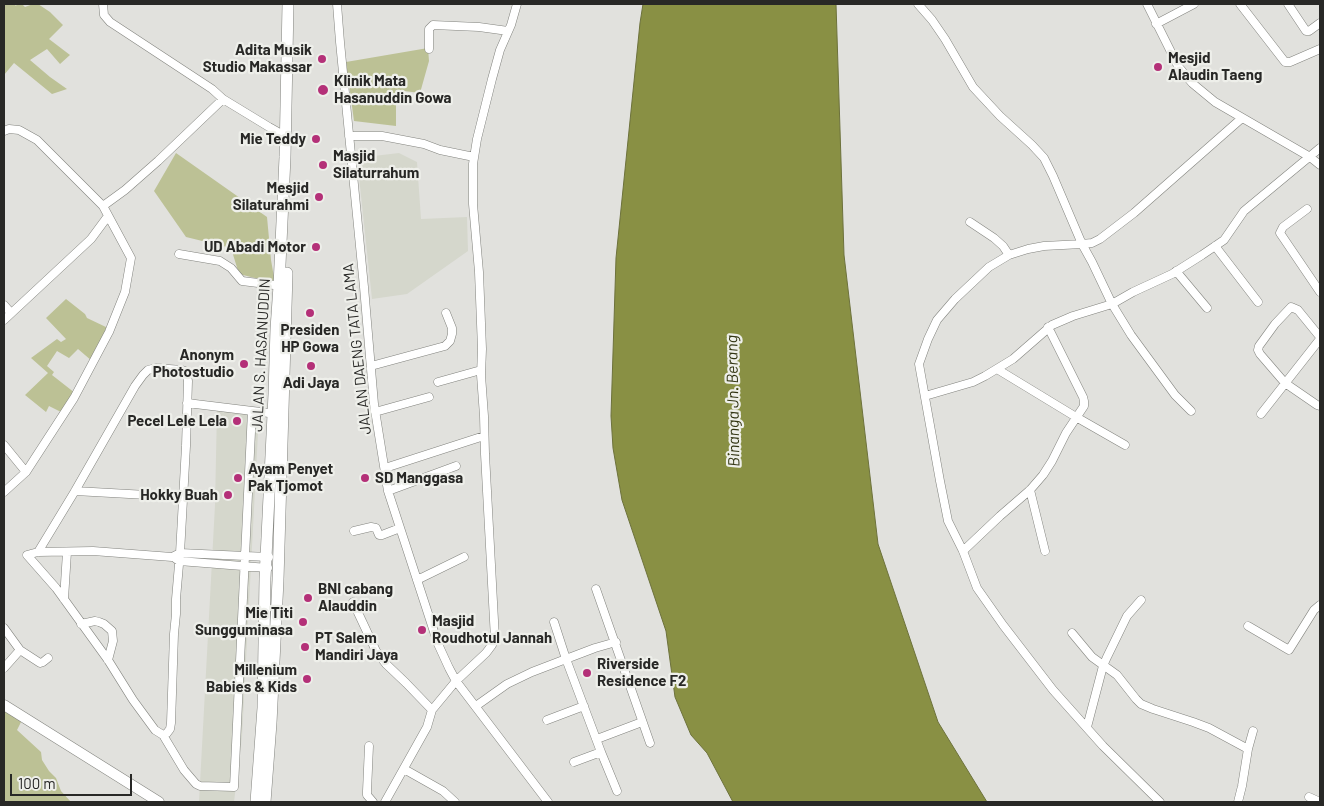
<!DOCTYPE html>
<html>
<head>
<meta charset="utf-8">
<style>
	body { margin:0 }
	#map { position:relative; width:1324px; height:806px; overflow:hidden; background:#e1e1dd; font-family:Barlow,sans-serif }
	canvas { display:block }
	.frame { position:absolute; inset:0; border:5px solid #282826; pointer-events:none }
	.scale { position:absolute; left:10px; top:774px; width:122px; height:22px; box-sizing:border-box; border:2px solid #282826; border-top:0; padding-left:6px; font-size:15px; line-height:18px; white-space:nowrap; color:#282826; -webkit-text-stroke:4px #eeefea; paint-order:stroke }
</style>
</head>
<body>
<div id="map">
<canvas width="1324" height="806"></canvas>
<div class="frame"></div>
<div class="scale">100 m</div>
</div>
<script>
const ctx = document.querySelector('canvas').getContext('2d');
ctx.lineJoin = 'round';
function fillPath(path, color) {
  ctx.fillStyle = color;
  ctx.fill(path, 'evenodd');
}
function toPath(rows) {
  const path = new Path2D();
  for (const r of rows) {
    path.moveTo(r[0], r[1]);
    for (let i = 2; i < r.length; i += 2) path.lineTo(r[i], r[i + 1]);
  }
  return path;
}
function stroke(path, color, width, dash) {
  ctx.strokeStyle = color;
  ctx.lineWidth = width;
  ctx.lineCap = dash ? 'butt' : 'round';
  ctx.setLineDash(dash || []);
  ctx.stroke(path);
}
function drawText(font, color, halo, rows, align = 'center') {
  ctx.font = font + ' Barlow,sans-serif';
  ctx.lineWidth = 4.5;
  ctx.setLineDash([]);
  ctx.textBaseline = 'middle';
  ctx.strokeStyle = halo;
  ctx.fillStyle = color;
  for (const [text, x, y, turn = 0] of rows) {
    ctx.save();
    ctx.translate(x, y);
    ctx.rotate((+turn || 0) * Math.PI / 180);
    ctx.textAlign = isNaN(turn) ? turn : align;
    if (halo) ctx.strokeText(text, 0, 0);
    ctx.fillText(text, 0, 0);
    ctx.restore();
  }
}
fillPath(toPath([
	[399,153,417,162,421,219,467,217,468,251,407,294,372,299,357,158],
	[217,409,259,414,242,736,234,802,199,802,215,505]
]), '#d5d7cc');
fillPath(toPath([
	[4,4,14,4,16,6,17,4,22,4,25,7,33,4,38,4,50,12,63,25,49,39,70,55,60,64,47,49,30,60,50,77,67,89,52,94,14,63,4,75],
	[428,48,429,61,420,93,396,90,396,126,354,121,346,62],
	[176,153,267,217,271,260,275,283,239,274,231,248,186,237,154,191],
	[66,299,85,314,87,318,108,328,92,361,78,349,69,358,57,351,47,366,54,372,52,375,75,393,61,412,49,406,46,412,25,395,48,373,31,358,57,339,61,342,66,339,46,318],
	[4,710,23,718,17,730,41,752,42,760,49,771,56,778,61,791,71,802,4,802]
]), '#bcc195');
const water = toPath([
	[643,4,836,4,844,255,878,544,938,722,987,802,733,802,707,753,691,735,675,697,666,631,622,500,613,448,611,416,616,258,640,23,643,4]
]);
fillPath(water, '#899044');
stroke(water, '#6c713b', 1);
const minor = toPath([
	[103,4,104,15,110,22,212,89,223,99],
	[337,4,340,42,364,287,374,404,388,491,438,644,449,668,456,681,548,802],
	[918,4,932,20,945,39,973,87,1000,116,1032,145,1044,158,1053,176,1082,244,1092,262,1112,304,1131,335,1175,395,1191,411],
	[1147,4,1178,66,1192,83,1215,102,1310,157,1320,165],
	[1240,4,1285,62,1290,62,1320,49],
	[1288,4,1306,31,1309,31,1320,23],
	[1156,24,1194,4],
	[429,49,429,29,433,25,479,27,508,31],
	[4,131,9,129,19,130,37,140,103,206,131,258,125,292,109,332,74,398,26,472,4,492],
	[349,136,382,136,424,144,440,150,474,157],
	[103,206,125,190,158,161,223,99,269,127,285,136],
	[1307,209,1283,227,1280,233,1320,292],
	[970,222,994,238,1003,246,1009,255],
	[1215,246,1258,302],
	[179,254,220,261,231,268,242,281,282,286],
	[1176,271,1207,308],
	[4,305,11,313],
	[4,320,91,239,108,216],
	[1320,337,1298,310,1291,307,1275,324,1259,346,1258,350,1260,354,1285,383,1317,405,1320,406],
	[371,366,445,346,450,341,452,334,452,328,446,313],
	[997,369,1076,417,1125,445],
	[438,382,481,370],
	[925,396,973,382,985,376,1013,359,1052,325,1073,316,1112,304,1133,292,1172,274,1202,255,1224,240,1244,211,1320,148],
	[187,403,277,414],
	[375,412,429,397],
	[1261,414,1320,339],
	[4,445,26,472],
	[385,468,484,436],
	[1030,490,1045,551],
	[75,491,183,497],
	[388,491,456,466],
	[354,531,371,527,376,528,379,535,382,535,400,528],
	[963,551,1000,516,1030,490,1043,475,1052,461,1066,433,1084,406,1084,401,1083,397,1048,327],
	[38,552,75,491,135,386,143,375,148,370,156,368,182,370,185,371,187,376,188,381,186,446,180,553,176,599,176,614,174,634,171,723,170,729,167,733,163,735,155,730,133,700,108,660,56,588,27,555,38,552,93,551,172,557,180,553,245,556,252,411],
	[176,559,179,561,268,568],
	[417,580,464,557],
	[596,589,650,743],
	[64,599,67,552],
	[353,602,376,651,386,664,406,683,432,710],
	[554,622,566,659,595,648,616,642],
	[81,624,95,621,99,622,104,624,112,631,113,641,108,660],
	[1248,626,1289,650,1314,610,1320,605],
	[4,628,20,650],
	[1072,633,1092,657,1117,675,1136,699,1141,704,1153,709,1193,722,1209,728,1248,749,1242,786,1238,802],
	[4,668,20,650,40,663,43,662,48,658],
	[476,706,507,684,532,672,566,659,601,752,617,791],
	[547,720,584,706],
	[1087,727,1103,666,1107,657,1127,616,1141,600],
	[163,735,184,770,196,784,200,786,234,787,245,556,269,557],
	[597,739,642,722],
	[369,746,367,791,367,795,373,802],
	[1248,749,1253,731],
	[574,762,601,752],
	[404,769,443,791,455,802],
	[1309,797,1320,802],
	[385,802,427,727,432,710,456,681,486,653,492,645,495,639,485,454,484,416,481,375,482,349,479,272,473,204,473,164,477,139,492,79,500,50,511,25,517,4],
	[1160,802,1103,746,1053,690,1003,625,977,588,963,551,948,521,940,481,919,364,928,339,937,320,955,299,989,267,1009,255,1028,249,1044,246,1082,244,1092,243,1100,239,1134,213,1242,118]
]);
const major = toPath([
	[4,705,159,802]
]);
const highway = toPath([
	[256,802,263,708,265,578,274,394,276,329,279,286,285,157,288,4],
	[265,802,271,723,278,580,287,273]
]);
stroke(minor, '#82837e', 9);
stroke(major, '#82837e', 11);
stroke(highway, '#82837e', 12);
stroke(minor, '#fff', 8);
stroke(major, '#fff', 10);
stroke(highway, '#fff', 11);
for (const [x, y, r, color] of [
	[322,59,5,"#b43078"],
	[1158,67,5,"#b43078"],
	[323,90,6,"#b43078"],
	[316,139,5,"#b43078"],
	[323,165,5,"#b43078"],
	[319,197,5,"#b43078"],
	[316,247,5,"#b43078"],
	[310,313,5,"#b43078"],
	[244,364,5,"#b43078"],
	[311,366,5,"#b43078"],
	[237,421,5,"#b43078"],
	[238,478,5,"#b43078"],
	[365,478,5,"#b43078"],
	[228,495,5,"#b43078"],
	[308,598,5,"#b43078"],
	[303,622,5,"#b43078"],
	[422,630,5,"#b43078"],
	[305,647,5,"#b43078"],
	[587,673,5,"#b43078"],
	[307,679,5,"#b43078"]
]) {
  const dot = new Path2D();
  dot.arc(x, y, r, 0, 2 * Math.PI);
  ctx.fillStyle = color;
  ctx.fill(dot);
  stroke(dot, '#eeefea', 2);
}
drawText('bold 15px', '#282826', '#eeefea', [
	["Adita Musik",312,50],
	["Studio Makassar",312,67],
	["Mesjid",1168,58,"left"],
	["Alaudin Taeng",1168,75,"left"],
	["Klinik Mata",334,81,"left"],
	["Hasanuddin Gowa",334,98,"left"],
	["Mie Teddy",306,139],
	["Masjid",333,156,"left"],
	["Silaturrahum",333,173,"left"],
	["Mesjid",309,188],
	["Silaturahmi",309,205],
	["UD Abadi Motor",306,247],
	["Presiden",310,330,"center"],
	["HP Gowa",310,347,"center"],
	["Anonym",234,355],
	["Photostudio",234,372],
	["Adi Jaya",311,383,"center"],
	["Pecel Lele Lela",227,421],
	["Ayam Penyet",248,469,"left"],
	["Pak Tjomot",248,486,"left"],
	["SD Manggasa",375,478,"left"],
	["Hokky Buah",218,495],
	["BNI cabang",318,589,"left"],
	["Alauddin",318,606,"left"],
	["Mie Titi",293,613],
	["Sungguminasa",293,630],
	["Masjid",432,621,"left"],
	["Roudhotul Jannah",432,638,"left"],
	["PT Salem",315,638,"left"],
	["Mandiri Jaya",315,655,"left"],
	["Riverside",597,664,"left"],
	["Residence F2",597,681,"left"],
	["Millenium",297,670],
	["Babies & Kids",297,687]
], 'right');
drawText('15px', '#282826', '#eeefea', [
	["JALAN DAENG TATA LAMA",357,349,-96],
	["JALAN S. HASANUDDIN",261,355,-87]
]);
drawText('italic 16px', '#323513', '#eeefea', [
	["Binanga Jn. Berang",733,401,-91]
]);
</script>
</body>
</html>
